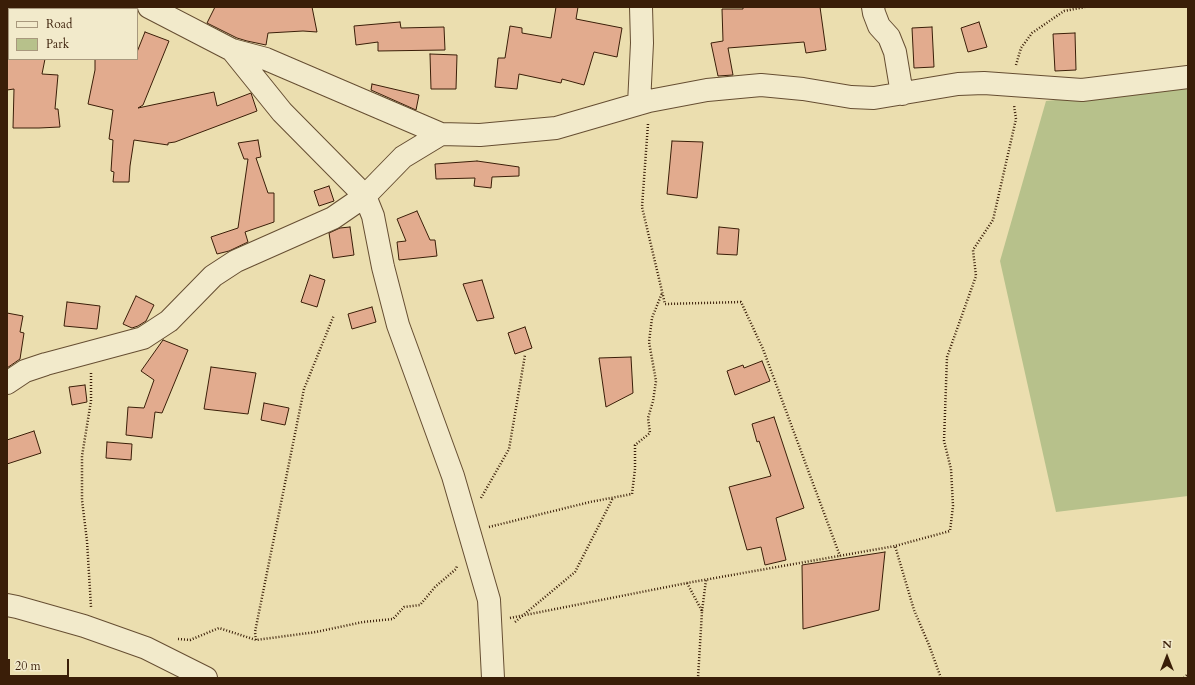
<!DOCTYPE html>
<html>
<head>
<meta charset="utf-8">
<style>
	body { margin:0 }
	#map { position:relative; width:1195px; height:685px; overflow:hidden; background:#ebdeaf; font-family:Cardo,serif }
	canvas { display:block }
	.frame { position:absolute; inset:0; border:8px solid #3a1e08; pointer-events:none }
	.legend { position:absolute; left:8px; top:8px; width:130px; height:52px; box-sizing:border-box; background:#f2eacb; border:1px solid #a8987d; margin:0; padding:5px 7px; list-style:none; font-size:12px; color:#3a1e08 }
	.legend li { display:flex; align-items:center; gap:8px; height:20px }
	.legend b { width:20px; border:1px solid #a8987d }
	.north { position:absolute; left:1147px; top:637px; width:40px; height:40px; -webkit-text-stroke:3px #f2eacb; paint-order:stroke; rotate:0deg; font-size:11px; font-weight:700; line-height:16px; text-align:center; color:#3a1e08 }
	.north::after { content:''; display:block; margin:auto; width:14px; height:18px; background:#3a1e08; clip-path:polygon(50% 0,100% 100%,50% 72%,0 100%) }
	.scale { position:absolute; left:8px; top:659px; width:61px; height:18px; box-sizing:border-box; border:2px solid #3a1e08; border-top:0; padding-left:5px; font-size:12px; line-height:14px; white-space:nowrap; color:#3a1e08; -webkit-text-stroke:3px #f2eacb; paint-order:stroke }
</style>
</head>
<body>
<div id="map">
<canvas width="1195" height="685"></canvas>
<div class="frame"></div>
<ul class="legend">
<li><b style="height:5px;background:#f2eacb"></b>Road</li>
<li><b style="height:11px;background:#b7c18b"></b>Park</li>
</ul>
<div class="north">N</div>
<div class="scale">20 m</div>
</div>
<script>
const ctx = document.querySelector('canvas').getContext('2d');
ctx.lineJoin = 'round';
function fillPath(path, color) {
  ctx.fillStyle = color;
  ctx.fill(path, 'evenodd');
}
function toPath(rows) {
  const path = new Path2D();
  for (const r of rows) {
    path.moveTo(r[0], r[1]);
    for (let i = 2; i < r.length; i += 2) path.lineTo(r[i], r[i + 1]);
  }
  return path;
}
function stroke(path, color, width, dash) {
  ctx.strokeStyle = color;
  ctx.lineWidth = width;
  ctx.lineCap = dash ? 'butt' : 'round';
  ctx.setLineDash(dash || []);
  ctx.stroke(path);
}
fillPath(toPath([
	[1188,86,1188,496,1056,512,1000,261,1046,101]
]), '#b7c18b');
const building = toPath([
	[215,7,312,7,317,32,303,31,268,33,266,45,247,41,237,38,207,23,215,7],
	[556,7,578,7,576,19,622,28,617,57,594,52,584,85,562,79,561,83,519,74,517,89,495,87,498,58,505,58,510,26,522,28,522,33,551,38,556,7],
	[743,7,820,7,826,50,806,53,804,42,728,48,733,75,718,76,711,43,723,41,722,9,743,9,743,7],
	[400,22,401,28,444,27,445,50,378,51,378,42,356,45,354,26,400,22],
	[979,22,987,47,968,52,961,28,979,22],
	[932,27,934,67,914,68,912,28,932,27],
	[145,32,169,41,143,105,138,108,214,92,217,106,251,93,257,111,175,142,168,143,168,145,134,140,130,166,129,182,113,182,114,172,111,171,113,140,109,139,113,110,88,104,95,70,95,59,137,59,137,52,145,32],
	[1075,33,1076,70,1055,71,1053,34,1075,33],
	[430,54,457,55,456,89,431,89,430,54],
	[7,59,45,59,42,74,58,75,55,109,58,109,60,127,39,128,13,128,14,89,7,90,7,59],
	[372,84,419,95,416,110,371,90,372,84],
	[258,140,261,157,256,158,268,193,274,193,274,222,245,232,248,242,229,251,217,254,211,237,238,228,248,159,244,159,238,143,258,140],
	[672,141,703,142,697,198,667,194,672,141],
	[477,161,519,167,519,176,492,177,491,188,474,186,475,178,436,179,435,164,477,161],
	[329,186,334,201,319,206,314,191,329,186],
	[417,211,430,240,435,240,437,256,399,260,397,242,406,241,397,219,417,211],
	[350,227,354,255,333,258,329,233,340,228,350,227],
	[719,227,739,229,737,255,717,254,719,227],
	[310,275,325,280,317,307,301,302,310,275],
	[482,280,494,318,477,321,463,284,482,280],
	[136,296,154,305,146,321,138,326,132,328,123,324,136,296],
	[67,302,100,306,97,329,64,326,67,302],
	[372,307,376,322,352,329,348,314,372,307],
	[7,313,23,316,20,332,24,333,20,359,7,368,7,313],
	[525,327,532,348,515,354,508,333,525,327],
	[163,340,188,350,162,413,155,412,152,438,126,435,128,407,144,408,154,380,141,371,163,340],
	[631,357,633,393,606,407,599,358,631,357],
	[762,361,770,381,735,395,727,371,743,365,744,368,762,361],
	[211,367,256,373,248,414,204,409,211,367],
	[85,385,87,402,72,405,69,387,85,385],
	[264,403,289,408,285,425,261,420,264,403],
	[774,417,804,508,776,518,786,560,765,565,761,547,747,550,729,487,771,476,759,441,757,442,752,424,774,417],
	[34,431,41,453,7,464,7,440,34,431],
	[107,442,132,444,131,460,106,458,107,442],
	[885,552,879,610,803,629,802,565,885,552]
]);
fillPath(building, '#e2ab8e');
stroke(building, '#3a1e08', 1);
const minor = toPath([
	[149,7,232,50,282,112,365,196,373,216,383,267,398,325,453,476,489,600,493,678],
	[873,7,874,13,879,26,889,37,895,52,902,94],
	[232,50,266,59,441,134],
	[639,104,642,43,641,7],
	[7,383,25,371,46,364,143,338,169,321,213,276,236,261,333,218,365,196,403,157,441,134,480,135,556,128,649,101,707,90,761,85,803,89,851,97,874,98,958,84,984,83,1082,90,1188,77],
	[7,605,17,607,84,626,146,648,206,678]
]);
stroke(minor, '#664e32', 24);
stroke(toPath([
	[1016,65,1021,48,1032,33,1064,11,1085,7],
	[648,124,642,207,665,304,741,302,763,349,840,556],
	[91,373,91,401,82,456,82,500,87,541,91,607],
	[481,498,509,449,525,355],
	[489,527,590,502,632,494,635,469,635,445,650,433,648,418,653,401,656,381,649,342,652,318,662,293],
	[687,583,702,611,698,678],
	[702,611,706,580],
	[510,618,687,583,895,546],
	[515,622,575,572,613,498],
	[178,639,190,640,219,628,256,640,316,632,363,622,393,619,404,607,420,605,435,587,456,569,457,566],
	[256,640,255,632,304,389,334,315],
	[941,678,929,645,914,610,895,546,950,531,953,506,951,469,944,441,947,357,976,276,973,250,993,220,1016,119,1014,105],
	[1184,678,1188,674]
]), '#3a1e08', 2.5, [1, 2]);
stroke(minor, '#f2eacb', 22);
</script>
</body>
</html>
